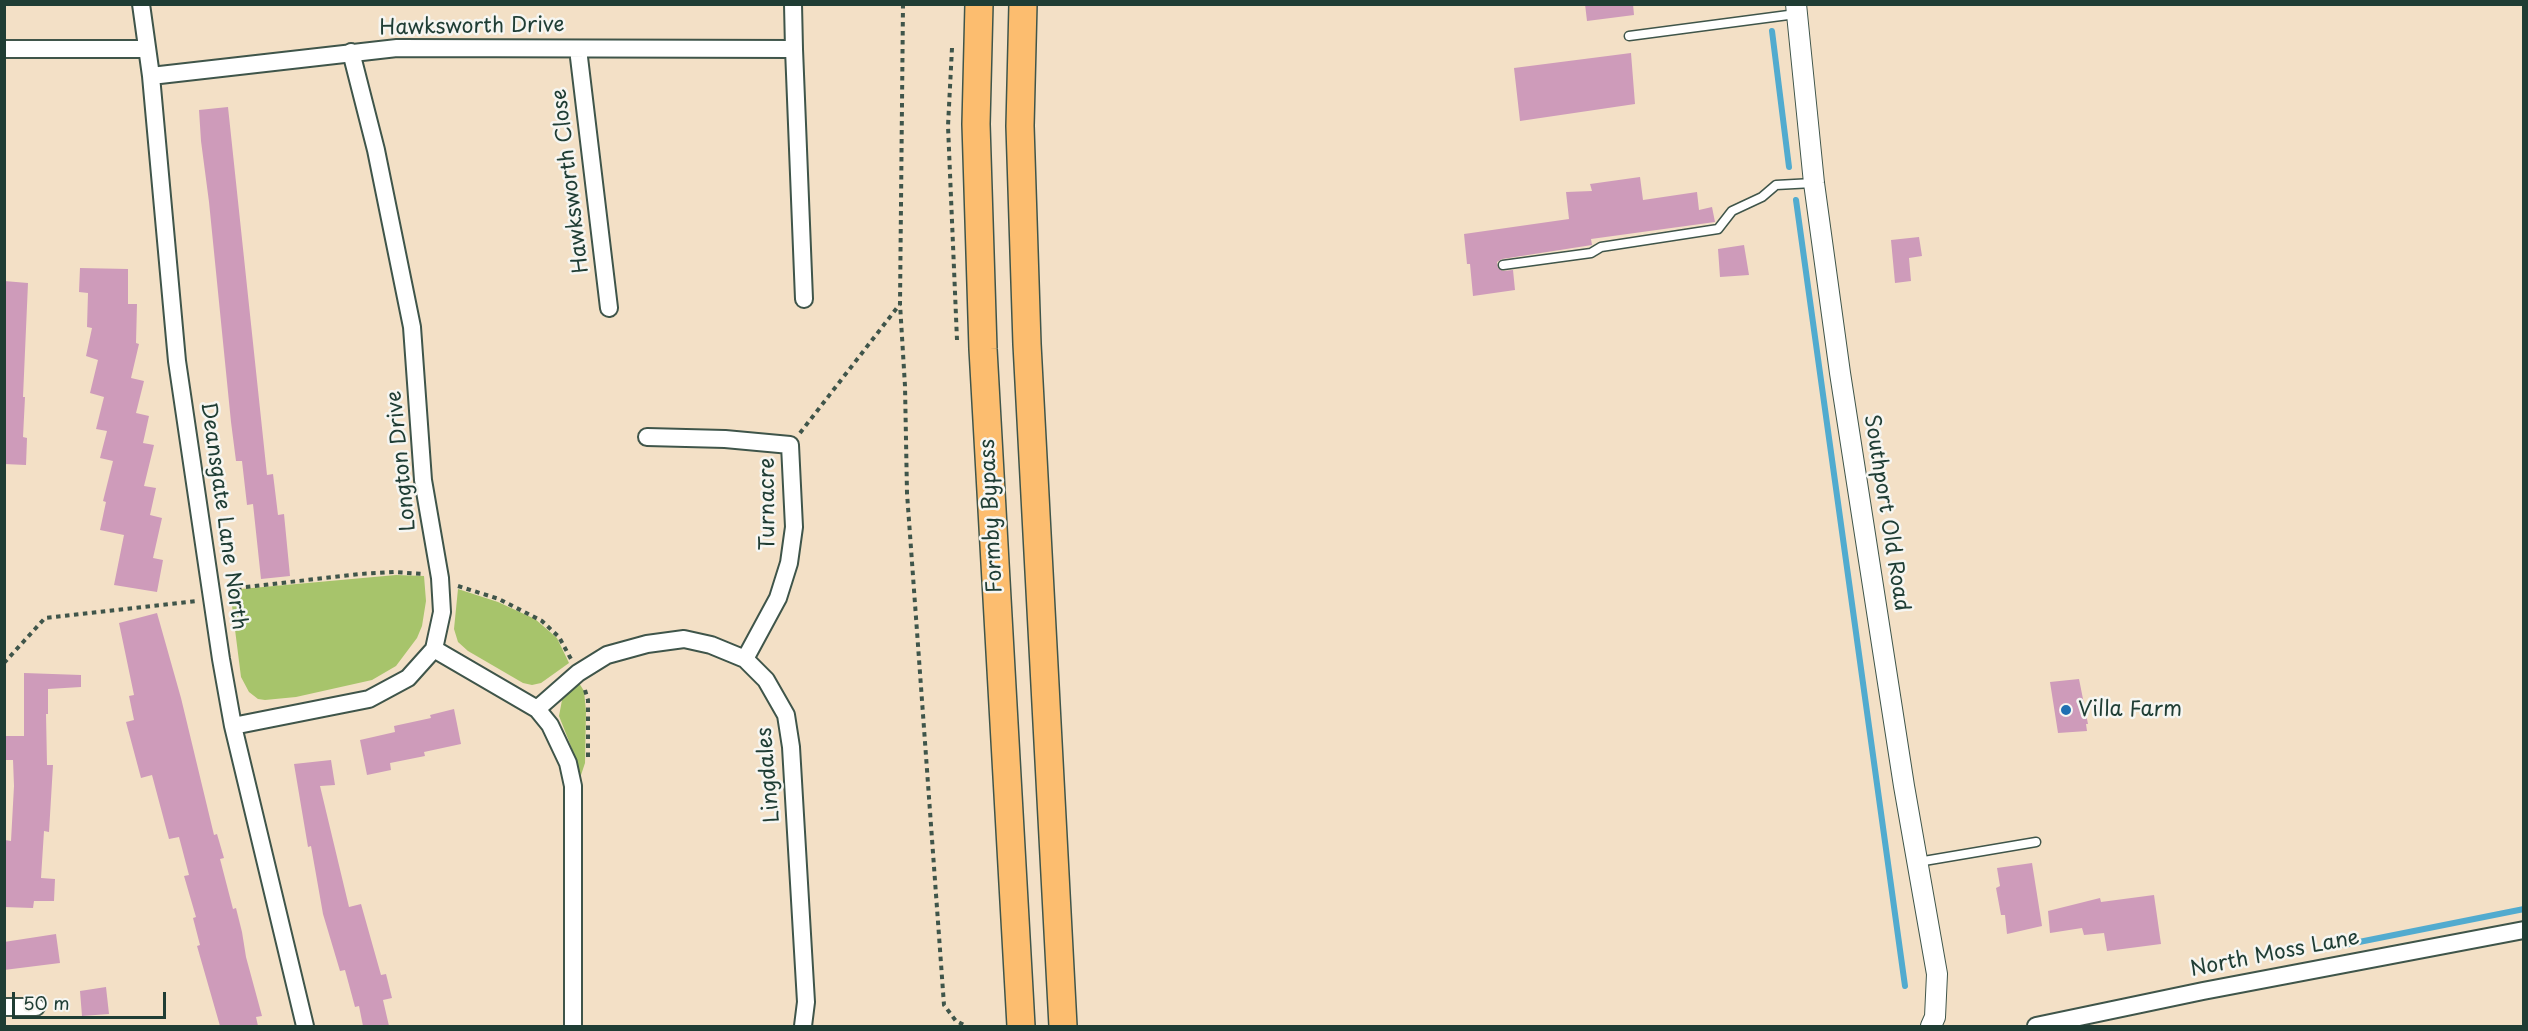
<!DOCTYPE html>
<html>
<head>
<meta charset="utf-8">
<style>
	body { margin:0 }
	#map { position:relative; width:2528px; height:1031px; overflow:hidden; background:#f3e0c6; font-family:"Playpen Sans",sans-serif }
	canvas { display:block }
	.frame { position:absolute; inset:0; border:6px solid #1f3d34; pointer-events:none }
	.scale { position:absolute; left:12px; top:992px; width:154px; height:27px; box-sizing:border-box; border:3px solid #1f3d34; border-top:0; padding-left:8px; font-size:18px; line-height:21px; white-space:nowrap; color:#1f3d34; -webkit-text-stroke:4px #f6f6f2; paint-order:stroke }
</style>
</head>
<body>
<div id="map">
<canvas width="2528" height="1031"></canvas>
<div class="frame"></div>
<div class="scale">50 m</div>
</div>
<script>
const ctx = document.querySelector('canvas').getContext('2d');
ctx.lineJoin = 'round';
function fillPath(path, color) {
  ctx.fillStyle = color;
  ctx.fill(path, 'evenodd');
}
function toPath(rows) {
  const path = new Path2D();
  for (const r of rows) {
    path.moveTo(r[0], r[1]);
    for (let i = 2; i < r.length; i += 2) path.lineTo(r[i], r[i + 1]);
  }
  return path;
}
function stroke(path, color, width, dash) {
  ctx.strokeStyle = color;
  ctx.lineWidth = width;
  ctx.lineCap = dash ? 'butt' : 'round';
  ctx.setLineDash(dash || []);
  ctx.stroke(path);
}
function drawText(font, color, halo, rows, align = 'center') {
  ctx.font = font + ' "Playpen Sans",sans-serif';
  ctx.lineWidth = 5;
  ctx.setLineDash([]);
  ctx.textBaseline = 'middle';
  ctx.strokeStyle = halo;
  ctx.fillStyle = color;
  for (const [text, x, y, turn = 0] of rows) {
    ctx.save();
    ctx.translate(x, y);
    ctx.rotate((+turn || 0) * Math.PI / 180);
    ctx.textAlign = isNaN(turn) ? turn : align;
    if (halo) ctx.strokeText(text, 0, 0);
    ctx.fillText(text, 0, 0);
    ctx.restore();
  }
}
fillPath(toPath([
	[396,575,424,576,426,601,422,626,417,638,396,666,372,680,296,697,265,700,258,699,249,692,241,677,230,590],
	[458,589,498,602,535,619,557,638,569,663,541,683,532,685,523,683,468,651,458,642,454,629],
	[579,683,584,691,586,711,585,763,580,778,576,759,559,716,562,700]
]), '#a7c46b');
stroke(toPath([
	[1772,31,1789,167],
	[1796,200,1905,986],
	[2344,945,2524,909]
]), '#51abcf', 6);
fillPath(toPath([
	[1585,4,1633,4,1634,15,1587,21],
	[1631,53,1635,104,1520,121,1514,68],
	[228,107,267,475,273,474,278,515,284,514,290,576,261,579,253,504,247,505,242,461,236,461,231,422,209,202,201,141,199,110],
	[1640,177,1643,200,1697,192,1699,210,1712,207,1715,222,1591,239,1592,245,1502,259,1497,262,1498,268,1503,271,1513,270,1515,290,1473,296,1470,264,1467,264,1464,234,1569,219,1566,192,1592,191,1590,184],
	[1919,237,1922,256,1909,258,1911,281,1895,283,1891,240],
	[1744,245,1749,275,1720,277,1718,249],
	[80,268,128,269,128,304,137,304,136,343,139,344,131,378,144,381,136,413,149,416,143,443,154,445,144,486,156,488,150,515,162,518,153,558,163,560,157,592,114,585,124,535,100,530,106,502,103,501,113,461,100,458,107,431,96,429,104,397,90,393,98,360,86,356,92,328,87,327,88,293,79,292],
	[4,281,28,283,23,397,25,397,23,437,27,438,26,465,4,464],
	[157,613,181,698,214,835,217,834,224,858,220,859,233,909,236,908,242,932,246,957,262,1016,256,1017,258,1026,220,1026,197,946,200,945,193,918,196,917,184,876,189,875,179,837,169,839,152,775,141,778,126,722,134,720,129,696,134,695,119,623],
	[24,673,81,675,81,687,48,689,48,714,46,714,47,765,53,765,49,832,44,831,41,878,55,879,54,901,34,901,33,908,4,907,5,840,11,841,14,786,13,760,4,760,6,736,24,736],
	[2079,679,2088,724,2086,724,2087,731,2058,733,2050,682],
	[454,709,461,744,424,752,425,756,390,763,391,770,367,775,360,740,395,732,394,726,431,718,430,715],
	[331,760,335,785,320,786,349,907,361,904,381,975,386,974,392,998,383,1000,389,1026,363,1026,359,1006,355,1007,345,970,340,971,323,914,311,846,308,847,294,764],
	[2032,863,2042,926,2007,934,2005,915,2001,915,1996,888,2000,886,1997,868],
	[2154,895,2161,944,2107,951,2104,933,2084,935,2082,928,2050,933,2048,911,2100,898,2101,902],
	[56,934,60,963,4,970,4,942],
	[106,987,109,1014,82,1016,80,991]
]), '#ce9bba');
const service = toPath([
	[1629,36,1796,14],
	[1503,265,1591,253,1601,247,1718,229,1732,211,1762,197,1776,185,1813,183],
	[1918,862,2036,842]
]);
const minor = toPath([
	[141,4,151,76,177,361,221,659,233,726,305,1026],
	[793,4,794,49],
	[4,49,146,49],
	[578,49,609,308],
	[151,76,397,48,794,49,804,299],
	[647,437,725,439,790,445,794,527,789,563,778,598,745,659],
	[434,649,537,709,550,725,568,763,573,786,573,1026],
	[537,709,578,673,607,655,647,644,684,639,711,645,745,659,766,680,786,715,791,747,806,1002,803,1026],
	[233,726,369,699,408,678,434,649,442,612,440,578,423,480,412,327,376,150,351,52],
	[4,1007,36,1007],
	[2036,1026,2203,991,2524,930]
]);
const tertiary = toPath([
	[1796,4,1814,183,1840,373,1904,786,1937,974,1935,1017,1931,1026]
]);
const trunk = toPath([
	[979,4,976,124,983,349,1021,1026],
	[1023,4,1020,126,1027,344,1063,1026]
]);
stroke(service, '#3f554a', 11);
stroke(minor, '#3f554a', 20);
stroke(tertiary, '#3f554a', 22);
stroke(trunk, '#3f554a', 30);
stroke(toPath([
	[903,4,900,304,905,386,907,493,944,1005,956,1021,966,1026],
	[952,48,948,126,957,340],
	[800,433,900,304],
	[458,586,499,599,542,621,559,637,571,659],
	[228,589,360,574,394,572,423,574],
	[4,663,45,618,196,601],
	[585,690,588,700,588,761]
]), '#3f554a', 4, [4.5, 4.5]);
stroke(service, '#fff', 8);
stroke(minor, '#fff', 16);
stroke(tertiary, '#fff', 20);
stroke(trunk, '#fcbd6f', 27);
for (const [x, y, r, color] of [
	[2066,710,6,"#1f6fb2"]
]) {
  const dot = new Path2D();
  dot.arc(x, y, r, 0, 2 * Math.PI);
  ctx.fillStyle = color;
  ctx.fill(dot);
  stroke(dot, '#f6f6f2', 2);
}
drawText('21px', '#1f3d34', '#f6f6f2', [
	["Hawksworth Drive",472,27,-1],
	["Hawksworth Close",571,181,-97],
	["Longton Drive",402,461,-96],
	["Turnacre",768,504,-90],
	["Southport Old Road",1886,513,81],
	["Deansgate Lane North",223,516,82],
	["Formby Bypass",992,516,-93],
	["Lingdales",769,775,-95],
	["North Moss Lane",2275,954,-11]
]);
drawText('21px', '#1f3d34', '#f6f6f2', [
	["Villa Farm",2078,710]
], 'left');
</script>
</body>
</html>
